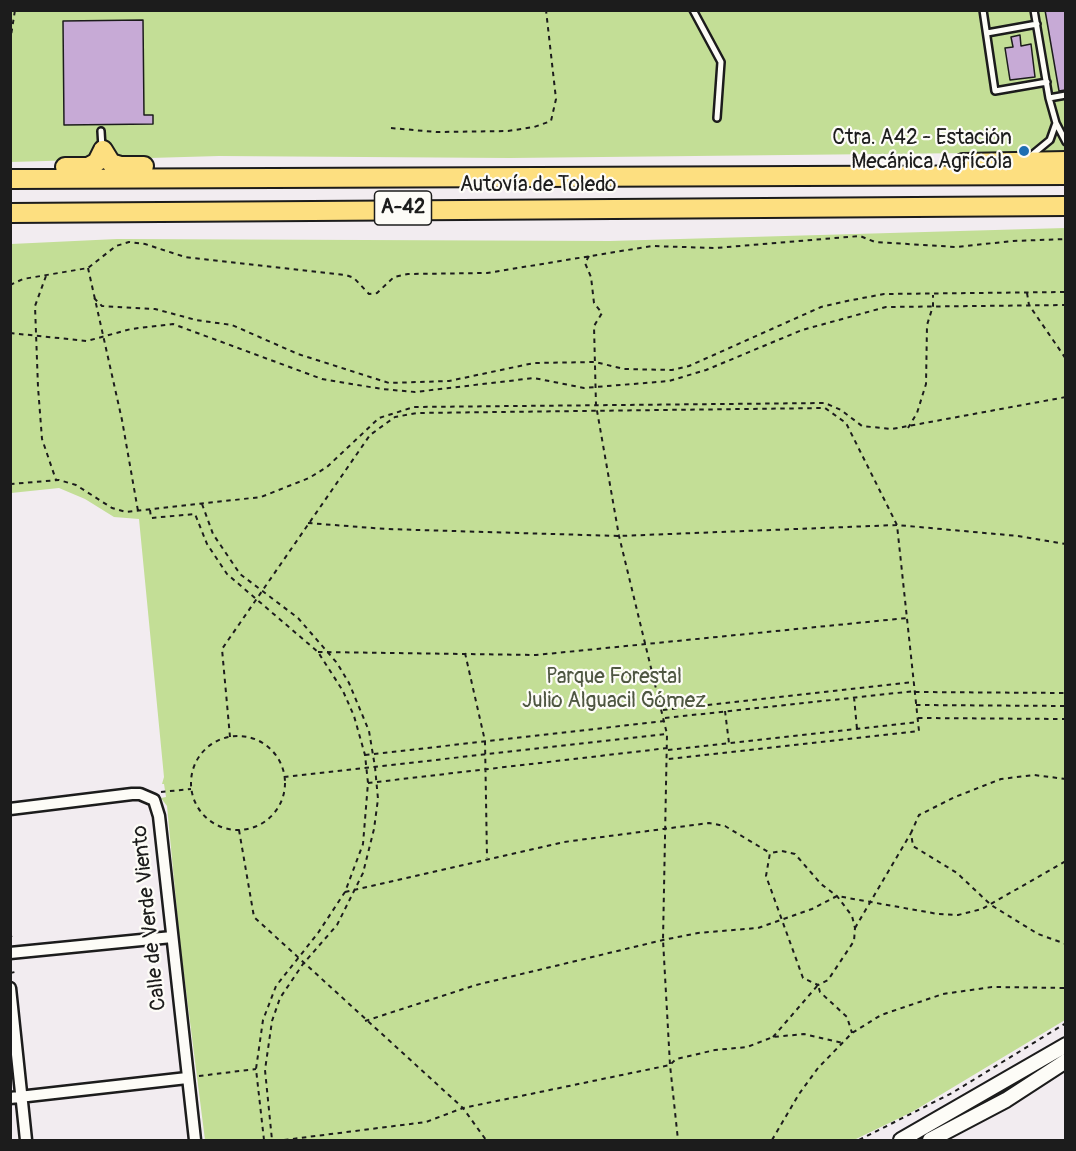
<!DOCTYPE html>
<html>
<head>
<meta charset="utf-8">
<style>
	body { margin:0 }
	#map { position:relative; width:1076px; height:1151px; overflow:hidden; background:#f2ecf0; font-family:Pangolin,sans-serif }
	canvas { display:block }
	.frame { position:absolute; inset:0; border:12px solid #1c1c1c; pointer-events:none }
</style>
</head>
<body>
<div id="map">
<canvas width="1076" height="1151"></canvas>
<div class="frame"></div>
</div>
<script>
const ctx = document.querySelector('canvas').getContext('2d');
ctx.lineJoin = 'round';
function fillPath(path, color) {
  ctx.fillStyle = color;
  ctx.fill(path, 'evenodd');
}
function toPath(rows) {
  const path = new Path2D();
  for (const r of rows) {
    if (r.length === 3) {
      path.moveTo(r[0] + r[2], r[1]);
      path.arc(r[0], r[1], r[2], 0, 2 * Math.PI);
      continue;
    }
    path.moveTo(r[0], r[1]);
    for (let i = 2; i < r.length; i += 2) path.lineTo(r[i], r[i + 1]);
  }
  return path;
}
function stroke(path, color, width, dash) {
  ctx.strokeStyle = color;
  ctx.lineWidth = width;
  ctx.lineCap = dash ? 'butt' : 'round';
  ctx.setLineDash(dash || []);
  ctx.stroke(path);
}
function drawText(font, color, halo, rows, align = 'center') {
  ctx.font = font + ' Pangolin,sans-serif';
  ctx.lineWidth = 4.5;
  ctx.setLineDash([]);
  ctx.textBaseline = 'middle';
  ctx.strokeStyle = halo;
  ctx.fillStyle = color;
  for (const [text, x, y, turn = 0] of rows) {
    ctx.save();
    ctx.translate(x, y);
    ctx.rotate((+turn || 0) * Math.PI / 180);
    ctx.textAlign = isNaN(turn) ? turn : align;
    if (halo) ctx.strokeText(text, 0, 0);
    ctx.fillText(text, 0, 0);
    ctx.restore();
  }
}
fillPath(toPath([
	[10,11,1065,11,1065,152,510,158,219,156,11,162],
	[1065,228,1065,1020,912,1112,854,1140,205,1140,180,943,167,806,161,798,166,797,164,784,162,784,164,777,139,519,114,517,85,499,59,488,11,493,11,244,117,239,610,241]
]), '#c3de96');
const building = toPath([
	[1045,10,1065,10,1065,90,1059,91,1045,10],
	[143,20,144,115,153,115,153,124,64,125,63,21,143,20],
	[1020,35,1021,46,1031,44,1035,77,1010,80,1005,48,1013,47,1011,37,1020,35]
]);
fillPath(building, '#c7aad6');
stroke(building, '#1c1c1c', 1.5);
const service = toPath([
	[693,10,721,62,717,118],
	[983,10,995,91,1047,82],
	[1034,10,1049,98,1056,123,1066,142],
	[987,33,1037,24],
	[1049,98,1066,95],
	[101,131,102,148],
	[1033,154,1050,140,1056,123]
]);
const minor = toPath([
	[10,809,132,794,140,794,154,800,159,816,195,1140],
	[10,953,172,937],
	[10,988,26,1140],
	[10,1098,187,1078]
]);
const secondary = toPath([
	[901,1140,1066,1045],
	[930,1140,1006,1100,1066,1061]
]);
const motorway = toPath([
	[103,150,111,163,121,166,144,166],
	[963,163,1066,161],
	[65,167,88,167,97,162,103,150],
	[10,179,1066,175],
	[10,213,1066,206]
]);
stroke(service, '#1c1c1c', 10);
stroke(minor, '#1c1c1c', 15);
stroke(secondary, '#1c1c1c', 18);
stroke(motorway, '#1c1c1c', 22);
stroke(toPath([
	[10,42,15,10],
	[391,128,436,132,508,131,534,127,551,121,556,99,546,10],
	[589,256,585,263,591,277,594,303,602,313,594,326,596,405,619,536,667,734,663,940,670,1065,678,1140],
	[88,268,122,420,138,511],
	[46,276,35,306,38,387,42,439,56,480],
	[10,285,23,279,88,268,116,246,129,242,145,244,185,257,346,275,354,278,369,294,377,293,394,277,408,274,487,273,652,246,715,248,860,236,875,242,956,247,1013,241,1066,239],
	[1027,293,1029,305,1066,359],
	[94,298,102,306,155,309,196,320,232,325,298,354,389,383,449,381,534,363,595,362,624,369,672,370,689,366,821,307,847,301,884,294,1066,292],
	[10,333,87,341,131,329,173,324,322,379,382,389,415,392,534,378,584,388,669,381,706,370,802,330,886,307,1066,305],
	[908,428,917,413,926,384,927,325,933,306,933,295],
	[10,484,59,480,76,485,112,508,126,512,261,497,309,478,327,467,379,418,414,407,825,403,841,410,862,426,892,429,1066,397],
	[202,504,213,534,240,574,298,618,337,663,349,683,369,731,375,767,378,799,374,829,363,873,337,925,303,964,280,998,272,1021,265,1070,272,1140],
	[150,510,151,518,195,514,207,544,227,574,318,652,343,691,354,716,365,755,368,783,363,844,345,892,318,933,276,986,263,1020,256,1069,264,1140],
	[308,523,386,529,619,536,897,525,1018,536,1066,544],
	[318,652,536,655,907,618],
	[465,653,485,741,487,858],
	[915,692,1066,693],
	[854,697,857,729],
	[916,705,1066,706],
	[663,710,914,682],
	[725,711,729,743],
	[665,718,915,691],
	[918,718,1066,719],
	[238,783,47],
	[230,737,222,649,370,435,395,417,417,413,825,408,846,423,897,525,919,731,668,759],
	[668,750,918,722],
	[365,755,665,721],
	[284,777,666,734],
	[1066,779,1034,775,1001,779,955,797,919,815,911,833,913,846,957,873,991,905,1038,934,1066,944],
	[368,783,668,748],
	[161,792,191,789],
	[239,830,254,917,463,1108,486,1140],
	[782,851,795,854,821,884,837,896,852,916,855,928,854,941,828,980,818,985,803,978,766,876,770,853,782,851],
	[345,892,564,842,709,823,725,826,770,853],
	[855,928,911,833],
	[10,933,13,941],
	[10,973,15,972],
	[365,1021,476,985,663,940,698,933,758,928,812,909,837,896,938,914,958,915,982,909,1066,861],
	[773,1037,818,985,820,992,847,1017,852,1033],
	[199,1076,256,1069],
	[284,1140,426,1122,463,1108,670,1065,676,1059,715,1050,747,1047,773,1037,804,1034,843,1043],
	[772,1140,799,1094,818,1068,852,1033,881,1015,943,994,992,987,1066,988],
	[859,1140,952,1093,1066,1023]
]), '#1c1c1c', 2, [4.5, 4.5]);
stroke(service, '#fdfcf7', 5);
stroke(minor, '#fdfcf7', 10);
stroke(secondary, '#fdfcf7', 14);
stroke(motorway, '#fddf80', 18);
for (const [x, y, r, color] of [
	[1024,151,6,"#1f6fb2"]
]) {
  const dot = new Path2D();
  dot.arc(x, y, r, 0, 2 * Math.PI);
  ctx.fillStyle = color;
  ctx.fill(dot);
  stroke(dot, '#fdfcf7', 2);
}
for (const [x, y, w] of [
	[403,208,57]
]) {
  const box = new Path2D();
  box.roundRect(x - w / 2, y - 17, w, 34, 4.5);
  ctx.fillStyle = '#fdfcf7';
  ctx.fill(box);
  stroke(box, '#1c1c1c', 1.5);
}
drawText('bold 20px', '#1c1c1c', null, [
	["A-42",403,208]
]);
drawText('21px', '#1c1c1c', '#fdfcf7', [
	["Ctra. A42 - Estación",1012,139],
	["Mecánica Agrícola",1012,163]
], 'right');
drawText('21px', '#1c1c1c', '#fdfcf7', [
	["Autovía de Toledo",538,186],
	["Calle de Verde Viento",150,918,-96]
]);
drawText('21px', '#4e5641', '#fdfcf7', [
	["Parque Forestal",614,678],
	["Julio Alguacil Gómez",614,702]
]);
</script>
</body>
</html>
